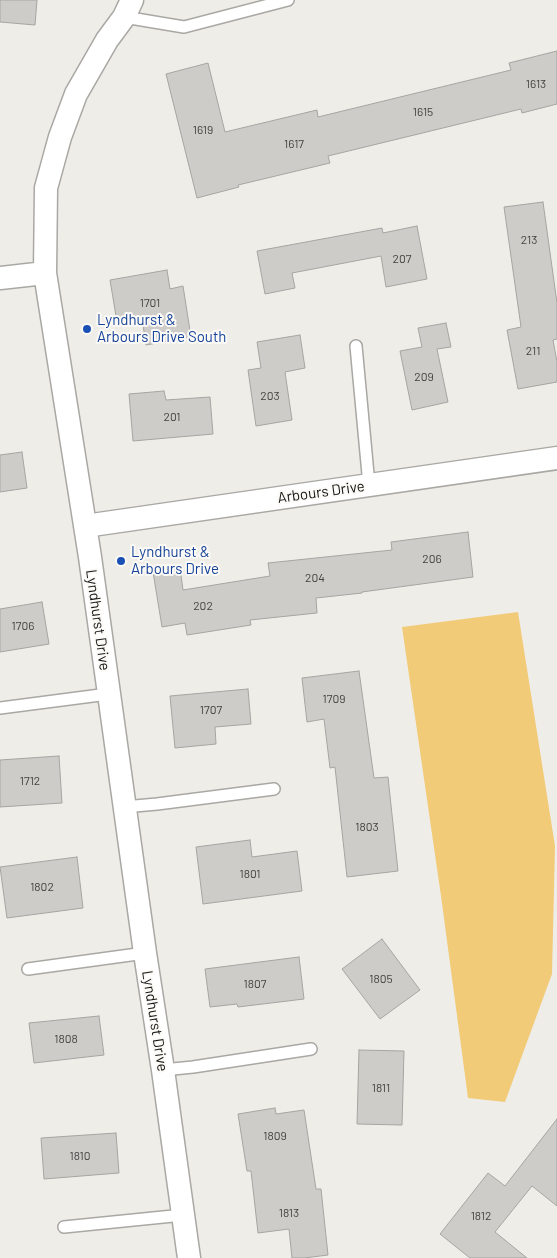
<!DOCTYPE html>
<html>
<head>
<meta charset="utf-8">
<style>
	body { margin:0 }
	canvas { display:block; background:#efede8 }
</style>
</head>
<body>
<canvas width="557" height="1258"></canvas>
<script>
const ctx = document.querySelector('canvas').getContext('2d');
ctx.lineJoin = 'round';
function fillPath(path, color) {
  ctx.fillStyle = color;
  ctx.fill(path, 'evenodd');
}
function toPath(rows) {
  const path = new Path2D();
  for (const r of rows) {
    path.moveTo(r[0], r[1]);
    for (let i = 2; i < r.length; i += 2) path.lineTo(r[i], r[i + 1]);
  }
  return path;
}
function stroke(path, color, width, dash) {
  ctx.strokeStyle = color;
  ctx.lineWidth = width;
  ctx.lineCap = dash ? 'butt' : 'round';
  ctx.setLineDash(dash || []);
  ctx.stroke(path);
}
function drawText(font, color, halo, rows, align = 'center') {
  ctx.font = font + ' Barlow,sans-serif';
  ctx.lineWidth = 4;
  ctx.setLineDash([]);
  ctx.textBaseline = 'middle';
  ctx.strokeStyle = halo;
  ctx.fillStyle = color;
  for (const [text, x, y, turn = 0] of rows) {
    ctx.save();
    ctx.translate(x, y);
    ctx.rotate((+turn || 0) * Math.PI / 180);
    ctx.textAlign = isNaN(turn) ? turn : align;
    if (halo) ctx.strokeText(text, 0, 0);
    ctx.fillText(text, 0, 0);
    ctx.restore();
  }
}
fillPath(toPath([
	[518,612,555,846,552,974,505,1102,468,1098,441,896,402,627]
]), '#f2cb79');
const building = toPath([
	[0,0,37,0,35,25,0,22,0,0],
	[557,51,557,104,522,113,521,109,328,156,330,163,238,185,239,187,197,198,166,74,208,63,225,132,317,110,318,117,511,70,509,63,557,51],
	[543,202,557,303,557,339,553,340,557,362,557,382,518,389,507,330,521,327,504,207,543,202],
	[417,226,427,279,386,287,381,256,292,273,295,288,265,294,257,251,382,228,383,233,417,226],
	[167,270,170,289,183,286,191,337,146,345,142,318,117,322,110,280,167,270],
	[446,323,451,347,437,349,448,402,412,410,400,351,422,347,418,328,446,323],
	[300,335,305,368,285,372,292,420,256,426,248,370,261,368,257,342,300,335],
	[164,391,166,400,210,397,213,434,133,441,129,394,164,391],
	[22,452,27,488,0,492,0,455,22,452],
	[468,532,473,577,362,592,362,593,316,598,317,613,250,620,251,625,187,635,185,623,162,627,153,572,180,568,183,590,270,576,268,563,392,550,391,542,468,532],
	[42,602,49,644,0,652,0,609,42,602],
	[359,671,374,778,388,777,398,871,347,877,335,767,330,768,324,719,307,722,302,678,359,671],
	[248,689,251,724,215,727,216,744,175,748,170,696,248,689],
	[59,756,62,803,0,807,0,760,59,756],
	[250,840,252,857,297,851,302,891,203,904,196,847,250,840],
	[77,857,83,908,7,918,0,867,77,857],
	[382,939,420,990,380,1019,342,969,382,939],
	[299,957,304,999,238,1007,237,1004,210,1007,205,969,299,957],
	[99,1016,104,1055,34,1063,29,1023,99,1016],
	[359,1050,404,1051,402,1125,357,1124,359,1050],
	[275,1108,276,1114,304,1110,316,1189,321,1189,328,1255,304,1258,292,1258,289,1229,258,1233,251,1171,247,1171,238,1114,275,1108],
	[557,1119,557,1206,532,1186,495,1232,527,1258,470,1258,440,1234,488,1173,505,1186,557,1119],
	[116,1133,119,1173,44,1179,41,1138,116,1133]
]);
fillPath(building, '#ceccc8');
stroke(building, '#a7a5a1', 1);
const lane = toPath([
	[124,17,184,27,288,0],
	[356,346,369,485],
	[0,708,108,694],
	[124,807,157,804,274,789],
	[28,969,145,953],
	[163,1070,193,1067,311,1049],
	[64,1227,183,1215]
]);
const street = toPath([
	[132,0,124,17,107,40,76,94,60,137,46,188,45,273,90,557,145,953,163,1070,189,1258],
	[0,278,45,273],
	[85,526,557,458]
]);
stroke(lane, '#aaa8a4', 14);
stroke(street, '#aaa8a4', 25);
stroke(lane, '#fff', 11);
stroke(street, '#fff', 22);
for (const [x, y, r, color] of [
	[87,329,5,"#1a4fb4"],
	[121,561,5,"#1a4fb4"]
]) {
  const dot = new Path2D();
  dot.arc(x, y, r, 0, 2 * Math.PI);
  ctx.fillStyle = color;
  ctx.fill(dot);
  stroke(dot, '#fcfaf6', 2);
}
drawText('12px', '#434340', null, [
	["1613",536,84],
	["1615",423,112],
	["1619",203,130],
	["1617",294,144],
	["213",529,240],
	["207",402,259],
	["1701",150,303],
	["211",533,351],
	["209",424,377],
	["203",270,396],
	["201",172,417],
	["206",432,559],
	["204",315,578],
	["202",203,606],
	["1706",23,626],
	["1709",334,699],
	["1707",211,710],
	["1712",30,781],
	["1803",367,827],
	["1801",250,874],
	["1802",42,887],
	["1805",381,979],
	["1807",255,984],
	["1808",66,1039],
	["1811",381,1088],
	["1809",275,1136],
	["1810",80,1156],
	["1813",289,1213],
	["1812",481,1216]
]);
drawText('15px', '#164399', '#fcfaf6', [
	["Lyndhurst &",97,320],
	["Arbours Drive South",97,337],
	["Lyndhurst &",131,552],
	["Arbours Drive",131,569]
], 'left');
drawText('15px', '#151513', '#fcfaf6', [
	["Arbours Drive",321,492,-8],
	["Lyndhurst Drive",98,620,82],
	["Lyndhurst Drive",155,1021,81]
]);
</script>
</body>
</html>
